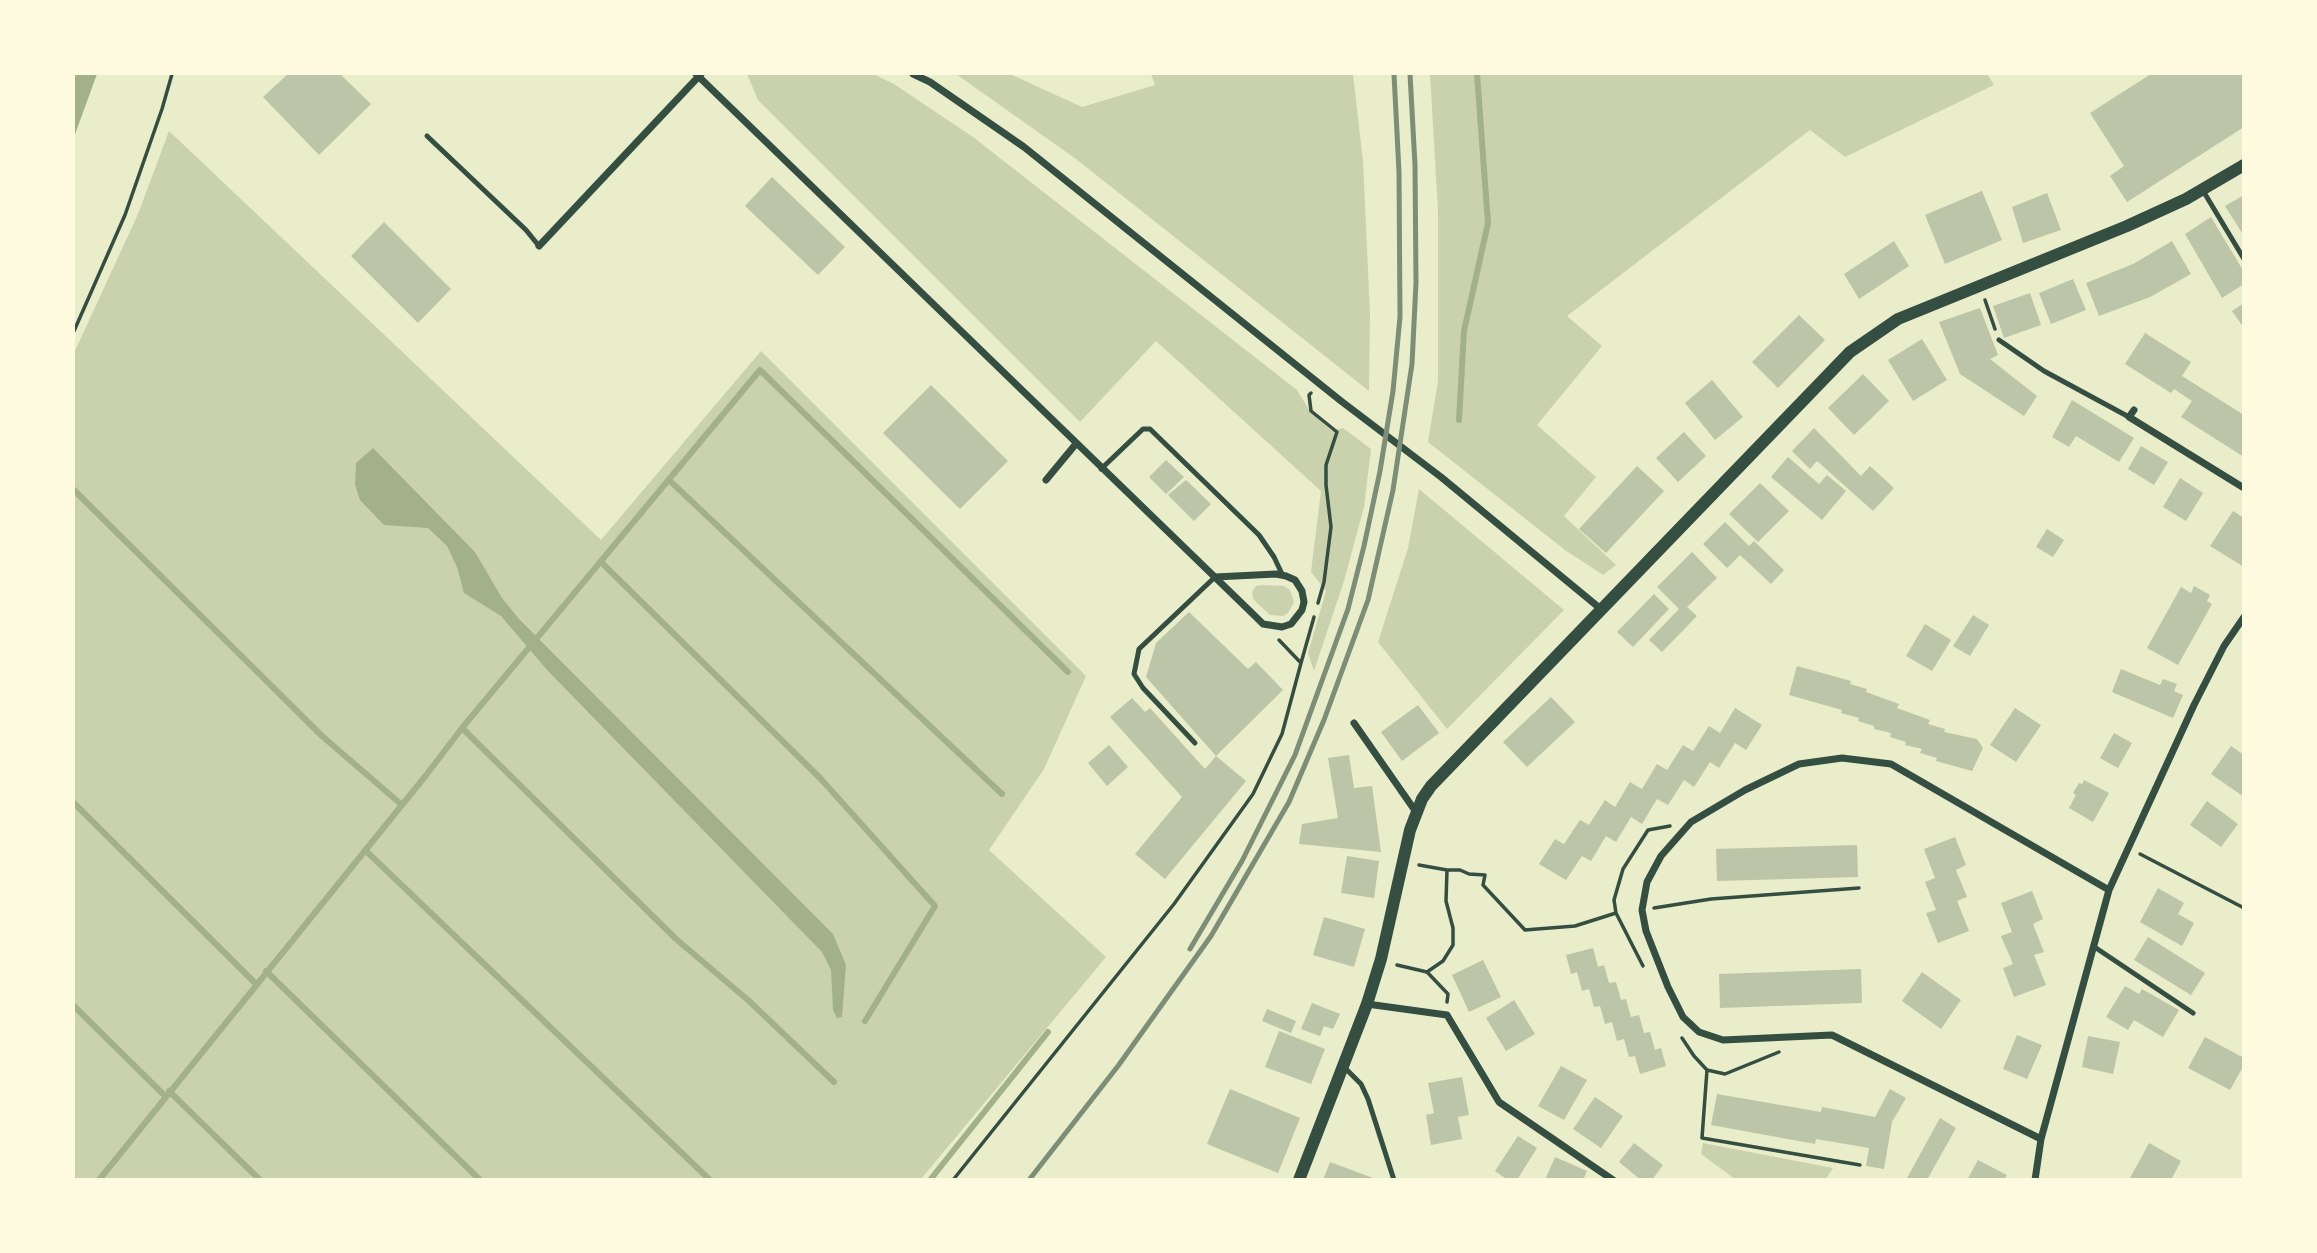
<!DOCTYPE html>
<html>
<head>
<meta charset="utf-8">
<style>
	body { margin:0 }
	#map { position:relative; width:2317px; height:1253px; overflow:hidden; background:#e9edc9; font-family:"Fira Sans",sans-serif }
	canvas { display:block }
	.frame { position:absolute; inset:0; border:75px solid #fefae0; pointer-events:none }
</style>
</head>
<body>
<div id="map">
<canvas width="2317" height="1253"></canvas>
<div class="frame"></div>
</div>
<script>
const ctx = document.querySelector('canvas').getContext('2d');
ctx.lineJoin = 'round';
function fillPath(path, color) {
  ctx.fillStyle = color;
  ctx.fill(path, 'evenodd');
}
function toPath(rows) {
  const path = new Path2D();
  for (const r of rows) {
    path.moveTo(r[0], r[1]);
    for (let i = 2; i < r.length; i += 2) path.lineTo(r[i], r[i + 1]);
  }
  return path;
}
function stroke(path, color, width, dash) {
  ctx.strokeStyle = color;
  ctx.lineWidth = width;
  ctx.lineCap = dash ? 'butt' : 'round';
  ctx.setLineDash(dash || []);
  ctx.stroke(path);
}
fillPath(toPath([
	[747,74,873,74,894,84,973,137,1297,390,1311,413,1332,431,1343,428,1371,449,1364,507,1344,581,1314,671,1308,653,1326,591,1311,572,1321,491,1156,341,1080,422,758,100],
	[956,74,1010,74,1082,107,1155,85,1151,74,1353,74,1363,161,1370,314,1369,391,1076,159],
	[1430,74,1987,74,1994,85,1845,157,1810,130,1567,316,1602,346,1537,425,1596,477,1564,516,1616,565,1603,575,1565,550,1428,442,1438,381,1438,211],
	[169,131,601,540,761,351,1086,676,1044,769,989,850,1106,957,921,1179,74,1180,74,353,138,214],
	[1419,489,1564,610,1447,729,1378,642,1408,548],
	[1262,585,1284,586,1290,590,1294,602,1288,613,1283,616,1270,615,1256,602,1253,598,1252,592,1256,586],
	[1703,1143,1833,1168,1826,1179,1735,1179,1701,1154]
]), '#cad2ad');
fillPath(toPath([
	[74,74,97,74,74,137],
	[373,448,475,552,502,598,519,619,833,934,846,965,842,1017,837,1018,833,1010,831,970,822,952,548,671,501,616,464,593,457,567,447,546,428,528,384,525,360,500,355,485,356,463]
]), '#a3b18a');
stroke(toPath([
	[1459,420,1464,331,1488,223,1477,74],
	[669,480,1002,794],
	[74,490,322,736,402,805],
	[601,562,820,778,935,906,865,1021],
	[462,728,676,939,748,1000,834,1082],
	[74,803,256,984],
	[365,850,710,1180],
	[266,971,480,1180],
	[74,1006,165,1096],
	[169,1091,260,1180],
	[99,1180,427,774,462,728,760,370,1068,672],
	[930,1180,1048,1032]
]), '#a3b18a', 6);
fillPath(toPath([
	[288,74,340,74,371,104,319,155,263,97],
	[2151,74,2244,74,2244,127,2127,202,2110,176,2124,166,2090,113],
	[772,177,845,247,818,275,745,206],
	[1982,191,2002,240,1945,264,1925,215],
	[2047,193,2061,230,2023,243,2012,207],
	[2244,195,2244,236,2225,206],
	[2211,217,2244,272,2244,284,2222,298,2185,234],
	[384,222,451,289,418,323,351,256],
	[1894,241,1909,266,1859,299,1844,274],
	[2172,241,2191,274,2150,297,2099,316,2086,283,2133,264],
	[2073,279,2086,310,2051,324,2039,293],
	[2030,293,2041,325,2004,338,1993,306],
	[2244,303,2244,328,2232,311],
	[1980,308,1998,355,1990,359,2037,396,2024,416,1960,374,1939,322],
	[1799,315,1825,340,1778,388,1752,362],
	[2145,333,2191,362,2182,376,2244,415,2244,457,2181,417,2192,401,2174,389,2171,393,2125,364],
	[1922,339,1947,380,1913,401,1888,360],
	[1863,374,1889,401,1854,435,1828,408],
	[1712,380,1743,417,1715,440,1685,403],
	[931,385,1008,461,960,509,883,433],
	[2072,400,2134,438,2119,462,2076,436,2069,447,2052,437],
	[1814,428,1861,476,1870,466,1894,488,1873,511,1817,461,1810,469,1792,451],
	[1684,432,1706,456,1678,482,1656,458],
	[2141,446,2168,462,2154,485,2128,469],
	[1788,457,1819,484,1827,475,1846,491,1822,520,1771,477],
	[1166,460,1184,477,1166,494,1149,477],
	[1637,466,1664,491,1606,553,1579,529],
	[2180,478,2203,493,2186,521,2163,507],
	[1186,480,1211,504,1194,521,1168,495],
	[1760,483,1789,511,1758,542,1729,514],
	[2233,511,2244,518,2244,567,2210,546],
	[1725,522,1749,546,1754,541,1784,570,1771,584,1740,555,1727,568,1703,544],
	[2047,529,2064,540,2053,557,2036,547],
	[1692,552,1717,578,1687,607,1697,616,1662,652,1649,640,1679,609,1657,587],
	[2194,586,2210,595,2207,601,2212,604,2178,665,2147,648,2181,587,2191,593],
	[1654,594,1669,609,1633,647,1617,632],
	[1189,612,1248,669,1256,662,1283,690,1216,756,1146,677,1156,643],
	[1973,615,1989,625,1970,656,1953,646],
	[1925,624,1951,640,1932,671,1906,656],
	[1797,666,1851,681,1850,684,1867,689,1866,692,1899,704,1897,708,1930,720,1928,724,1945,729,1944,732,1977,739,1983,748,1972,771,1936,761,1937,758,1920,753,1922,749,1905,745,1906,742,1890,737,1891,733,1874,729,1874,726,1858,721,1859,718,1841,713,1842,710,1789,695],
	[2121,669,2160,685,2163,679,2177,684,2174,691,2183,695,2173,718,2112,692],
	[1551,697,1575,722,1527,767,1503,742],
	[1132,698,1145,712,1150,708,1205,769,1216,756,1246,781,1165,879,1135,854,1182,797,1110,717],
	[1418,705,1439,733,1402,761,1381,732],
	[1735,708,1762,725,1746,750,1735,743,1719,768,1710,762,1694,787,1684,780,1668,805,1657,799,1642,824,1631,817,1616,842,1606,836,1591,861,1582,856,1566,880,1539,864,1555,839,1564,844,1580,820,1589,825,1605,800,1615,807,1630,782,1642,789,1657,764,1667,770,1683,745,1693,751,1709,726,1720,733],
	[2015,708,2041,725,2016,762,1990,745],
	[2114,733,2132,743,2118,768,2100,758],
	[1109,745,1128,767,1107,786,1088,763],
	[2231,746,2244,755,2244,797,2211,774],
	[1349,755,1354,788,1372,786,1381,852,1299,844,1302,824,1338,818,1328,758],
	[2084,780,2109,793,2093,822,2069,808,2076,795,2073,793,2079,783,2082,784],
	[2207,801,2238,824,2221,847,2190,825],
	[1955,837,1966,865,1956,870,1967,897,1957,901,1969,931,1938,943,1926,913,1936,910,1925,882,1935,878,1924,849],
	[1857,845,1858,877,1717,881,1716,849],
	[1347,856,1379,861,1374,898,1341,893],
	[2158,888,2184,903,2178,914,2194,923,2182,946,2140,922],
	[2032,891,2043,919,2033,924,2044,952,2034,955,2046,985,2014,997,2003,968,2013,964,2001,936,2012,932,2001,903],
	[1324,917,1365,929,1354,967,1313,955],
	[2148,937,2205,973,2191,995,2134,960],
	[1593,948,1598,967,1604,965,1609,983,1616,982,1621,1000,1626,999,1631,1017,1639,1015,1644,1033,1650,1032,1655,1050,1661,1048,1666,1066,1640,1074,1635,1056,1629,1057,1624,1039,1617,1041,1612,1022,1605,1024,1600,1006,1594,1007,1589,989,1582,991,1577,972,1571,974,1566,955],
	[1483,960,1501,997,1469,1012,1452,975],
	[1861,969,1862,1003,1720,1008,1719,974],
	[1922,972,1961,1000,1941,1029,1902,1001],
	[2125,986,2139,994,2142,989,2179,1010,2163,1037,2134,1020,2128,1030,2106,1017],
	[1514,1000,1535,1034,1506,1051,1486,1018],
	[1312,1003,1340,1014,1333,1029,1324,1026,1320,1036,1301,1029],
	[1267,1009,1296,1021,1291,1033,1262,1021],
	[1279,1031,1325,1049,1311,1084,1265,1067],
	[2017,1035,2042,1045,2027,1079,2003,1069],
	[2088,1036,2120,1042,2113,1074,2082,1067],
	[2205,1037,2244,1058,2244,1065,2230,1090,2188,1068],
	[1561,1066,1587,1080,1564,1120,1538,1106],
	[1462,1077,1469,1115,1458,1117,1462,1139,1431,1145,1426,1115,1434,1113,1428,1083],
	[1230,1089,1300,1118,1278,1173,1207,1144],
	[1890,1089,1906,1098,1892,1122,1884,1169,1866,1166,1869,1148,1816,1139,1815,1144,1711,1125,1717,1094,1821,1112,1822,1107,1875,1117],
	[1595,1097,1623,1116,1601,1148,1573,1129],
	[1940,1118,1956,1128,1927,1180,1906,1180],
	[1518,1136,1537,1148,1517,1180,1508,1180,1495,1171],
	[1634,1143,1663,1165,1652,1180,1641,1180,1619,1162],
	[2149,1143,2181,1161,2171,1180,2129,1180],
	[1555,1157,1587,1171,1583,1180,1545,1180],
	[1978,1160,2007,1175,2004,1180,1967,1180],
	[1330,1162,1376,1179,1376,1180,1323,1180]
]), '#bcc5a7');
stroke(toPath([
	[1985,300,1995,329],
	[74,331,125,215,162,109,172,74],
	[1311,393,1309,395,1311,411,1337,432,1326,465,1326,485,1331,527,1324,582,1318,603],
	[1301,663,1314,617],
	[2140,854,2244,908],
	[1447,870,1460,870,1469,874,1485,875,1483,885,1525,930,1575,926,1616,913,1643,966],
	[1654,908,1711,899,1859,888],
	[1616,913,1614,900,1623,869,1648,830,1670,826],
	[1397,965,1427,972,1443,961,1453,945,1453,928,1446,901,1447,870,1419,865],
	[1427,972,1448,994,1447,1002],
	[1682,1038,1694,1056,1707,1070,1725,1074,1779,1052],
	[1707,1070,1702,1138,1860,1165],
	[953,1180,1174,904,1253,794,1282,734,1301,663,1279,640]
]), '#344e41', 3.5);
stroke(toPath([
	[427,136,526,230,539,246],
	[2202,189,2244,259],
	[1999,340,2044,371,2129,417],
	[1101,469,1143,429,1150,429,1259,535,1274,557,1282,574],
	[1195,743,1143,688,1134,674,1139,649,1215,577],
	[2093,946,2193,1013],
	[1343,1066,1361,1084,1368,1099,1394,1180]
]), '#344e41', 5);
stroke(toPath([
	[696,74,1256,617,1263,624,1282,627,1291,624,1302,610,1304,602,1302,591,1295,580,1286,576,1276,574,1215,577],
	[913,74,930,82,1024,147,1341,401,1441,477,1602,610],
	[539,246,701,74],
	[2134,410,2129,417,2244,488],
	[1046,480,1075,445],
	[1354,723,1416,812],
	[1367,1004,1447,1015,1499,1102,1613,1180],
	[2041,1139,1832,1035,1723,1040,1699,1032,1683,1017,1668,987,1646,931,1642,910,1647,882,1661,856,1691,822,1745,790,1799,764,1842,758,1891,764,2109,890],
	[2035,1180,2041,1139,2109,890,2194,705,2224,646,2244,617]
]), '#344e41', 7);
stroke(toPath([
	[1299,1180,1367,1004,1381,959,1410,830,1422,799,1431,786,1850,352,1898,319,2127,226,2186,199,2244,165]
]), '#344e41', 12);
stroke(toPath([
	[1190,949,1242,861,1295,755,1348,609,1364,546,1380,471,1393,391,1400,317,1399,172,1394,74],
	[1029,1180,1118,1066,1211,936,1289,802,1324,720,1368,600,1393,490,1412,364,1416,283,1415,165,1410,74]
]), '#7c8e77', 5);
</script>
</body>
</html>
